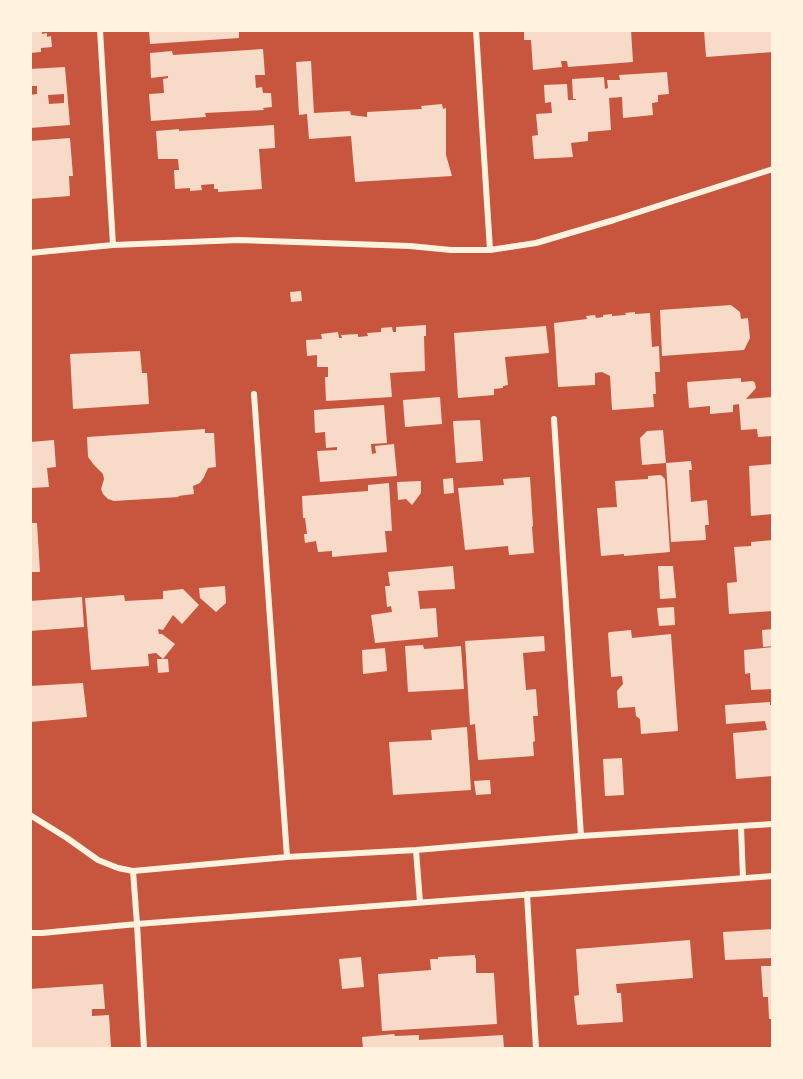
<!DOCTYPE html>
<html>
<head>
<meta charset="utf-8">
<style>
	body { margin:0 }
	#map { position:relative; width:803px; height:1079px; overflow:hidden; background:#c8553d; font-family:"PT Sans",sans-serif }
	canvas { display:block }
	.frame { position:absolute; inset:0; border:32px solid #fff3e0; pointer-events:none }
</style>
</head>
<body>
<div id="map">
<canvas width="803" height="1079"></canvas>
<div class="frame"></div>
</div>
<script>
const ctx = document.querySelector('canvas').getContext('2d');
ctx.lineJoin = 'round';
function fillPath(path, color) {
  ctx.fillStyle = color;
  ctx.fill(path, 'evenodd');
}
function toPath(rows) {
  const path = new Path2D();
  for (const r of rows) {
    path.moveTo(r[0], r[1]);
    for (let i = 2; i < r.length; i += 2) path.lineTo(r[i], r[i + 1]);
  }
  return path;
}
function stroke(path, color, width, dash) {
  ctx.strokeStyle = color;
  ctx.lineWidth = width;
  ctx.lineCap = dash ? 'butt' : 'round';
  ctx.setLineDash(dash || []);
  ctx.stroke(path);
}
fillPath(toPath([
	[30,30,42,30,42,34,47,33,47,37,51,36,52,47,41,48,41,52,30,53],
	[149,30,239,30,239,38,150,44],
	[524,30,631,30,633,62,568,67,567,61,561,61,562,67,533,70,531,40,524,40],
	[704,30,773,30,773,52,706,57],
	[263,49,265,75,255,75,256,88,262,87,263,93,271,93,272,107,263,108,264,110,205,113,206,117,151,121,149,94,164,93,163,79,168,78,168,76,151,78,150,53,172,51,173,55],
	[311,61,314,113,350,111,351,115,367,117,367,112,422,109,421,106,442,104,443,109,446,108,446,155,452,176,355,182,351,136,309,139,307,114,299,115,296,62],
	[65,67,70,125,30,128,30,95,37,94,37,86,30,86,30,69],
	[64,94,64,103,49,104,48,95],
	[667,72,669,94,658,95,658,102,652,103,653,115,623,118,622,97,609,98,611,130,588,132,588,141,571,143,573,157,534,159,532,136,538,135,536,114,552,113,551,102,545,103,544,85,567,84,568,100,576,100,576,99,573,99,572,79,604,77,605,89,608,88,607,80,620,80,619,75],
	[274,125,275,148,259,149,262,189,218,192,218,189,214,189,214,184,201,185,202,190,190,191,190,188,175,189,174,170,179,170,178,159,158,159,156,131,179,129,179,131],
	[70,138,73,176,69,176,70,196,30,199,30,141],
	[301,291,302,301,291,302,290,292],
	[731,305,740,312,741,319,748,318,750,338,744,350,662,356,660,310],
	[635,312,635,314,650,313,652,347,659,346,660,372,655,372,656,394,653,394,654,407,612,410,610,376,602,372,595,373,595,385,558,387,554,323,587,319,586,316,595,315,596,318,603,317,603,315,612,314,612,316,626,315,625,313],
	[426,325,426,336,424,336,425,371,390,373,392,397,326,401,325,377,328,377,328,367,317,367,317,355,307,356,306,340,322,339,321,334,338,332,339,338,342,338,341,335,358,334,358,337,368,336,367,333,381,332,381,328,392,327,393,332,396,332,396,327],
	[546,326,549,353,505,357,508,385,503,386,503,388,494,389,494,395,458,398,454,333],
	[140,351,142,373,147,373,149,404,73,409,70,354],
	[741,378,741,382,753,381,755,383,756,388,746,399,773,397,773,436,758,437,757,429,741,430,739,404,733,405,733,412,710,414,710,406,689,408,687,382],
	[440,397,442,424,405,427,403,400],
	[384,405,387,443,371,444,372,454,376,453,375,446,394,444,397,476,320,482,317,451,337,450,337,447,326,448,325,432,315,433,314,410],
	[480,420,483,461,456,463,453,421],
	[205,429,205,433,214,433,216,467,208,468,204,477,200,483,193,486,194,494,178,496,179,497,114,501,108,499,103,494,101,489,104,479,103,474,94,465,88,457,87,437],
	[663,430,666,463,642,465,640,438,647,431],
	[54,440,56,467,47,468,49,487,30,488,30,442],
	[691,461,692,470,689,470,691,502,707,500,709,525,705,525,706,540,671,542,666,463],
	[773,464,773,514,751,516,749,466],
	[661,475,665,479,670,552,624,556,624,554,601,556,597,508,617,507,615,481,648,479,648,476],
	[530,477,533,526,532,527,534,553,509,555,508,546,465,550,458,488,504,485,503,479],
	[453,478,454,493,444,494,443,479],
	[421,481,421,493,412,505,406,499,398,500,397,482],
	[389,483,392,531,385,531,387,552,332,557,332,551,318,552,316,541,305,543,304,534,307,534,305,518,303,518,302,496,368,491,368,485],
	[32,518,32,523,37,523,40,572,30,572,30,519],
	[773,540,773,611,729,614,727,583,737,582,734,547,751,546,751,542],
	[453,566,455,589,418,591,420,609,436,608,438,637,375,643,371,615,392,612,391,606,387,607,385,586,390,586,388,572],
	[658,566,673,566,676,598,660,599],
	[225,586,226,603,216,612,200,598,199,588],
	[183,589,199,605,182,624,173,615,163,630,158,629,159,634,162,634,175,644,163,659,168,659,169,672,158,673,157,659,163,659,156,653,148,654,149,666,91,670,85,598,124,595,125,601,163,599,163,591],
	[82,597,84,627,30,631,30,601],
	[674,607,675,625,659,626,657,608],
	[773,629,773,646,763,647,762,630],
	[631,630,632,638,671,634,678,731,641,734,640,719,636,716,635,707,618,708,617,691,623,684,622,676,611,677,608,633,610,632],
	[544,636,545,651,523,653,526,690,536,689,538,716,533,716,535,741,533,742,534,756,478,760,475,724,470,725,465,641],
	[423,645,424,649,461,646,464,689,408,692,405,646],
	[773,647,773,689,751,690,750,673,745,674,744,650],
	[385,648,387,671,363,674,362,650],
	[83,683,87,717,30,722,30,686],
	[770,702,770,705,773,705,773,776,736,779,733,733,767,730,765,721,726,724,725,705],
	[467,727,471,790,393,795,389,742,432,740,431,730],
	[622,758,624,795,605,796,603,759],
	[490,780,491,794,476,795,474,781],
	[773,929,773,958,725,960,723,932],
	[690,940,693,978,616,984,617,993,621,993,623,1022,577,1025,574,996,579,995,576,949],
	[475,955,475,958,476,958,476,973,494,973,497,1024,382,1031,378,974,431,970,430,959,438,959,438,957],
	[361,957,364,987,342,989,339,959],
	[761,966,773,966,773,1019,769,1019,768,997,763,997],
	[103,984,105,1009,92,1009,92,1016,109,1015,111,1047,86,1049,30,1049,30,989],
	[394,1034,395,1036,419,1035,419,1040,503,1035,504,1048,363,1049,362,1037]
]), '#f7dbc8');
stroke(toPath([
	[100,30,113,245],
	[476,30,490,250],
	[30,253,113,245,239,240,410,246,451,250,490,250,536,243,614,220,773,169],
	[254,394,287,857],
	[554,419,581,836],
	[30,815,67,838,98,860,118,868,133,871,287,857,416,850,581,836,773,824],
	[741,827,743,878],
	[416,850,420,902],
	[133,871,137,924,144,1049],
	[527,894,536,1049],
	[30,933,42,933,137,924,773,876]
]), '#fff3e0', 6);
</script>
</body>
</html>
